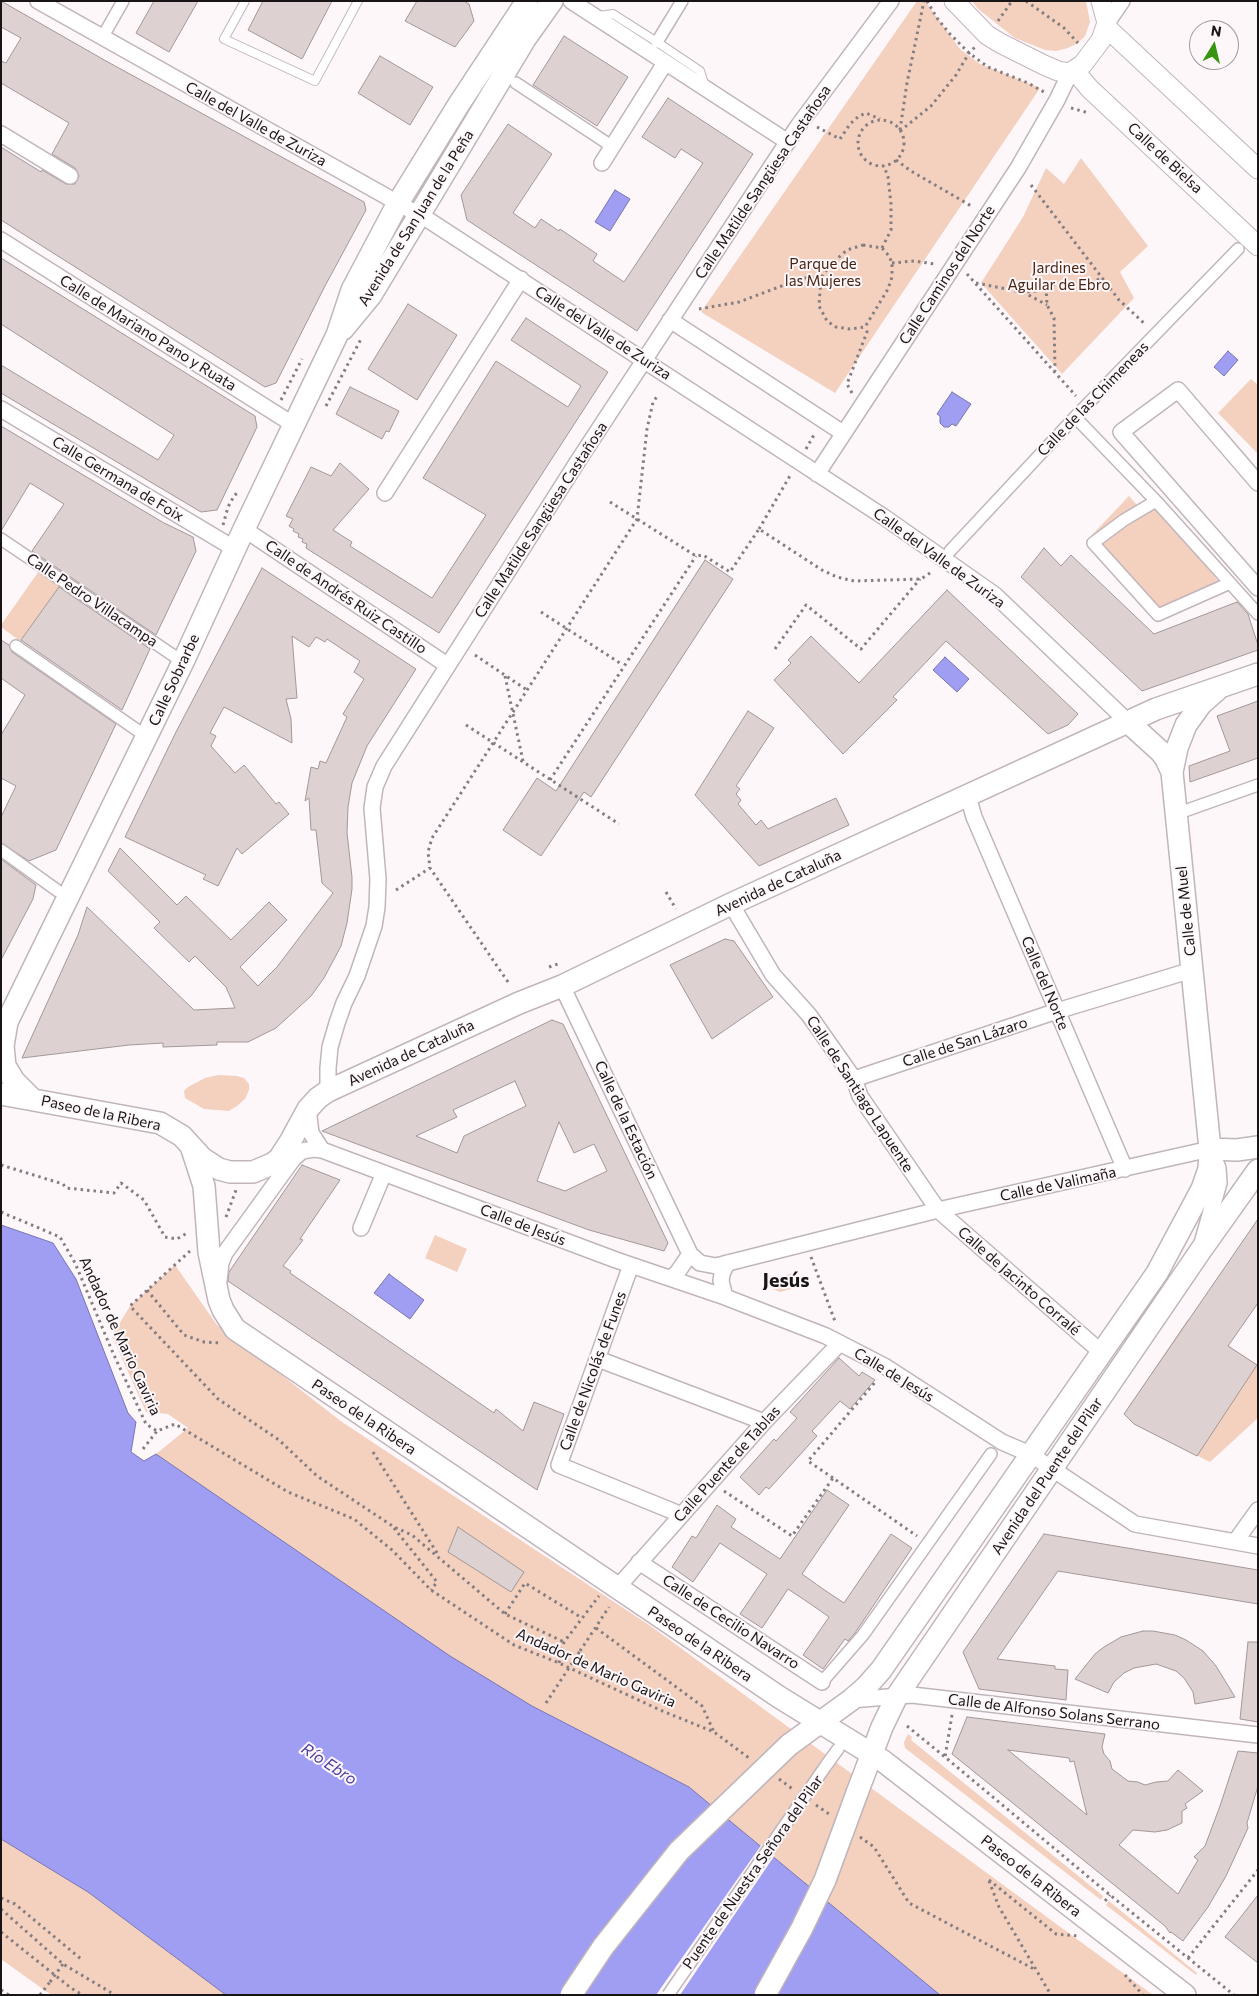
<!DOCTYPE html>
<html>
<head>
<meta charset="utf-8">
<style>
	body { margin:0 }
	#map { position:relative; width:1259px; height:1996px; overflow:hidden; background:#fef7fa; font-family:Commissioner,sans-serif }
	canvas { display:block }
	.frame { position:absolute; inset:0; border:2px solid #191517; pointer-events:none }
	.north { position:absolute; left:1189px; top:20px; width:50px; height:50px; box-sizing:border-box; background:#fef7fa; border:1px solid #a29d9f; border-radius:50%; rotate:9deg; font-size:14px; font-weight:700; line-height:20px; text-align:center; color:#191517 }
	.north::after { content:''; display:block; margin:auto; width:18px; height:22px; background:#369512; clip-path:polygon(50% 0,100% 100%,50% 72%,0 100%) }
</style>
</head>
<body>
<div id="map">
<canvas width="1259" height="1996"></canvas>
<div class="frame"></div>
<div class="north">N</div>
</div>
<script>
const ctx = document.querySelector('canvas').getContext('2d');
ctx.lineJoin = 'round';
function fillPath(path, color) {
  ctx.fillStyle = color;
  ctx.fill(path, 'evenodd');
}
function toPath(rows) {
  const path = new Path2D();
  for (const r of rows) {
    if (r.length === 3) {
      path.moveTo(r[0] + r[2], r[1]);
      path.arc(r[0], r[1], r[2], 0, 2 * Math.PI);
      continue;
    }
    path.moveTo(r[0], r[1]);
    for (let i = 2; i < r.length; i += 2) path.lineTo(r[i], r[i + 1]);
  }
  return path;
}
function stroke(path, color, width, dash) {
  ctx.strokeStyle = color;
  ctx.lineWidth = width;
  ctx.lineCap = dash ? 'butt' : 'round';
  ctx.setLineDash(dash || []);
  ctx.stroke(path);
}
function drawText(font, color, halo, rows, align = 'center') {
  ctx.font = font + ' Commissioner,sans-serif';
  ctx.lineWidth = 4;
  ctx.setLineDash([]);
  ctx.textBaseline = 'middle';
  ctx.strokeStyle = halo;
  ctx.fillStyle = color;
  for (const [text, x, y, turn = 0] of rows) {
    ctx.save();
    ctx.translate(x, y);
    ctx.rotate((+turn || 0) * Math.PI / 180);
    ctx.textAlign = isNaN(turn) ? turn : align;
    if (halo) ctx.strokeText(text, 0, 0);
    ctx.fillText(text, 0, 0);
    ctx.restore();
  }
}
fillPath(toPath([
	[917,1,925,1,960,49,980,64,1040,88,835,393,701,312],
	[972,1,1086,1,1090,22,1085,36,1078,43,1068,48,1056,51,1045,50,1015,38,978,9],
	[1081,158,1148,246,1120,272,1134,298,1062,374,981,283,1023,217,1046,168,1064,184],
	[1251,379,1258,385,1258,454,1218,413],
	[1129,496,1143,512,1156,504,1218,581,1157,611,1091,536],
	[39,571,60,586,20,641,1,627,1,625],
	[218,1075,237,1076,244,1078,249,1084,249,1090,245,1099,237,1106,229,1111,204,1109,185,1098,184,1091,188,1087,205,1078],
	[435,1235,467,1249,457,1272,425,1258],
	[175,1265,217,1325,342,1422,652,1627,1153,1995,940,1995,689,1787,532,1706,449,1656,156,1454,188,1428,168,1414,146,1412,112,1336,130,1306],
	[793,1273,798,1275,800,1279,800,1284,795,1288,780,1292,764,1285,765,1281],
	[1188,1319,1258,1365,1258,1418,1210,1462,1134,1424,1124,1414],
	[908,1734,912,1737,911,1740,1103,1896,1101,1900,905,1748,904,1742],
	[1,1839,88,1892,226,1995,52,1995,44,1990,1,1959],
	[1109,1901,1197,1973,1196,1975,1106,1905]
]), '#f4d0bf');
const water = toPath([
	[615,190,630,199,610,231,595,222,615,190],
	[1228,351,1238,360,1224,376,1214,367,1228,351],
	[952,392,971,404,956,426,952,424,949,427,944,427,940,423,940,416,937,414,952,392],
	[945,657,969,679,957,692,933,670,945,657],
	[1,1225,53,1243,76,1279,128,1413,136,1422,131,1452,144,1461,156,1454,450,1656,532,1706,689,1787,940,1995,226,1995,88,1892,1,1839,1,1225],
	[389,1274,424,1300,410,1319,374,1293,389,1274]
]);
fillPath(water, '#9f9ef2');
stroke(water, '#7775b0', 1);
fillPath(toPath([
	[762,1844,775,1855,680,1995,656,1995]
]), '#fef7fa');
const building = toPath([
	[1,1,106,61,364,202,366,210,325,286,276,383,265,387,1,220,1,147,41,172,42,170,66,184,75,184,79,176,75,168,52,154,69,123,1,83,1,61,6,63,21,38,1,27,1,1],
	[154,1,198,1,169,52,136,33,154,1],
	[263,1,332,1,302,59,248,30,263,1],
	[417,1,464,1,469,4,474,21,455,47,405,21,417,1],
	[564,36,628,77,597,126,533,85,564,36],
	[380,56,433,87,410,125,358,93,380,56],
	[668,98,753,154,637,331,467,220,461,195,508,124,552,154,513,213,535,228,541,219,559,231,560,229,597,254,593,261,624,282,703,163,681,149,675,158,642,137,668,98],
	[1,258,255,416,257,427,217,510,201,512,1,393,1,365,158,460,174,435,1,324,1,258],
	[408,304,457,335,417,400,368,369,408,304],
	[526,318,608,372,439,633,306,548,307,544,302,542,303,539,298,537,299,534,293,531,294,529,289,526,293,519,286,516,311,467,331,476,340,463,369,489,333,530,352,542,350,546,432,598,486,515,423,478,496,361,568,407,581,386,511,340,526,318],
	[350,387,399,411,389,432,386,431,382,439,336,414,350,387],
	[1,426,164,523,193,537,196,551,156,635,32,551,64,504,30,483,1,531,1,426],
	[1044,548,1061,566,1071,555,1154,634,1237,602,1248,614,1258,645,1258,650,1142,691,1021,577,1044,548],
	[705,560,733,579,591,797,584,792,541,856,503,830,537,778,556,791,705,560],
	[262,568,416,669,367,746,352,783,348,807,347,833,352,877,352,889,347,923,341,946,324,978,311,996,276,1028,248,1042,217,1042,217,1045,163,1047,163,1043,129,1045,22,1058,78,935,87,907,194,1010,235,1008,226,987,195,956,189,962,154,928,160,922,108,871,120,848,177,905,186,896,231,940,269,902,287,920,240,967,258,986,277,967,333,893,322,883,316,830,311,830,309,798,305,801,311,767,318,769,320,761,326,763,347,717,343,714,364,679,354,672,360,661,327,639,325,642,316,637,309,647,292,636,297,698,286,699,291,719,292,743,224,707,210,733,216,736,211,746,235,773,244,765,276,804,279,802,289,814,242,854,237,848,218,886,203,879,206,875,125,837,176,732,262,568],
	[59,587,150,649,122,710,21,640,59,587],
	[947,590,1078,714,1068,725,1048,734,946,641,893,697,897,700,843,754,774,680,791,663,788,660,811,636,859,683,947,590],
	[1,640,9,645,12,652,116,724,56,850,29,861,1,843,1,817,16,786,1,778,1,735,25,695,1,678,1,640],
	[1258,701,1258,758,1190,782,1189,766,1230,751,1217,716,1258,701],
	[748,711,774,728,736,786,740,789,736,794,741,800,738,804,756,825,761,820,768,829,836,798,849,825,759,866,695,795,748,711],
	[1,859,36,885,33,899,1,960,1,859],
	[725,939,734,941,773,997,712,1039,670,965,725,939],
	[552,1020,563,1024,668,1243,664,1251,589,1230,322,1131,552,1020],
	[515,1081,526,1106,464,1136,457,1153,416,1136,457,1117,453,1110,515,1081],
	[559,1122,574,1153,594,1144,607,1171,565,1191,537,1181,559,1122],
	[302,1165,340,1180,300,1239,303,1240,283,1266,291,1271,290,1273,494,1413,496,1409,523,1431,534,1402,564,1414,537,1490,228,1281,229,1272,302,1165],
	[1258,1219,1258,1303,1228,1346,1257,1365,1197,1456,1134,1424,1124,1414,1258,1219],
	[839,1358,859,1376,862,1372,875,1380,850,1409,840,1401,812,1431,817,1436,769,1489,766,1487,759,1495,740,1477,774,1439,776,1441,797,1418,790,1412,839,1358],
	[827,1490,849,1505,802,1574,823,1589,844,1603,891,1534,912,1548,855,1633,848,1641,845,1639,823,1669,803,1655,829,1617,812,1605,788,1589,762,1628,740,1614,767,1574,720,1543,693,1582,672,1567,692,1536,696,1538,717,1505,736,1519,731,1527,780,1559,827,1490],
	[458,1527,524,1572,511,1592,448,1552,458,1527],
	[1044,1534,1258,1570,1258,1604,1058,1571,997,1659,1055,1666,1055,1669,1068,1670,1066,1700,979,1689,963,1652,1044,1534],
	[1143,1631,1153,1631,1175,1635,1186,1640,1203,1651,1216,1666,1235,1697,1195,1704,1193,1692,1184,1678,1176,1671,1156,1664,1134,1668,1124,1673,1114,1682,1108,1693,1075,1679,1095,1654,1104,1647,1121,1637,1143,1631],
	[1248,1642,1258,1642,1258,1722,1240,1719,1248,1642],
	[967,1717,1105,1734,1102,1747,1104,1754,1110,1761,1112,1769,1128,1781,1138,1782,1145,1785,1156,1782,1168,1781,1178,1770,1203,1791,1185,1804,1187,1808,1182,1811,1182,1823,1167,1830,1155,1832,1133,1830,1119,1845,1178,1894,1198,1860,1194,1857,1205,1846,1220,1806,1238,1751,1258,1753,1258,1786,1247,1823,1248,1828,1226,1876,1208,1907,1183,1941,1171,1932,1170,1933,1165,1926,952,1754,967,1717],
	[1008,1750,1069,1758,1070,1762,1074,1761,1087,1815,1008,1750],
	[1258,1895,1258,1963,1225,1937,1258,1895]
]);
fillPath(building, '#ddd1d1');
stroke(building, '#a39797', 1);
const service = toPath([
	[245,1,224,39,315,81,358,1],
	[598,16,613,14,657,42,700,71,705,87]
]);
const pedestrian = toPath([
	[102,38,123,1],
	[657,42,682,1],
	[516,83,613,147],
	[1075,417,1156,501,1124,520,1093,543,1158,615,1230,583,1258,614],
	[1156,501,1230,583],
	[1,539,183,662],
	[950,551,1075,417,1238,249],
	[16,646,147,737],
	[1176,814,1258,785],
	[1,850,58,891],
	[822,1682,863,1635,991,1454],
	[825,1767,838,1749]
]);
const minor = toPath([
	[38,1,430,221,884,517,995,595,1128,722],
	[571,1,788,142],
	[1107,23,1122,1],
	[1,134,70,176],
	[602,163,665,63],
	[1,240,294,425],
	[670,320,843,433],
	[1,409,235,549],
	[817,474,1018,168,1057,100,1070,73],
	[1258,483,1178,390,1121,432,1258,588],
	[385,493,521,279],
	[244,529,447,665],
	[968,796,974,817,1125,1169],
	[731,904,773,975,809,1015,854,1079,860,1096,938,1210,1101,1352],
	[562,986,690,1254,700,1263,716,1266,938,1210,1210,1149,1218,1168,1219,1183,1202,1243],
	[854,1079,1057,1011,1192,970],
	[328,1091,328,1068,330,1047,337,1023,344,1003,357,976,374,926,377,907,378,879,372,808,375,787,384,766,578,461,798,126,891,1],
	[308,1109,311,1133,322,1150],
	[361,1228,384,1173],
	[631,1265,559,1465,682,1515],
	[670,1278,677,1273,690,1254],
	[219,1281,221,1263,225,1253,293,1159,302,1151,314,1149,322,1150,616,1260,725,1297,826,1336,886,1367,1002,1442,1030,1454,1135,1524,1258,1546],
	[725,1297,721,1281,722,1274,727,1263],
	[598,1359,764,1422],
	[1235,1542,1258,1510],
	[639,1562,822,1682],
	[617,1588,764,1422,840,1343],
	[851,1700,912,1695,1258,1735]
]);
const tertiary = toPath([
	[954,1,987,35,1000,43,1044,65,1058,71,1070,73,1083,64,1101,40,1107,23,1101,1],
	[1106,27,1258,169],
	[1074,70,1090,89,1258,246]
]);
const secondary = toPath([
	[343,329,371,295,525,39,552,1],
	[1128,722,1161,752,1166,759,1172,772],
	[7,1022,3,1046,5,1066,14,1081,31,1098],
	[1,1030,7,1022,183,662,244,529,337,335,352,290,398,203,459,104,527,1],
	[1,1094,160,1123,182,1136,202,1158,219,1169,230,1172,253,1172,272,1164,279,1159,290,1142,308,1109,318,1098,328,1091,519,1003,562,986,731,904,1156,709,1258,674],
	[192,1149,204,1186,209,1252,219,1300,223,1310,235,1329,779,1697,883,1761,1185,1995],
	[1210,1149,1237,1150,1258,1147],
	[789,1745,851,1700,866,1687,881,1670,1157,1273,1202,1189,1209,1169,1210,1149,1172,772,1177,748,1186,725,1201,704,1217,690],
	[857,1793,882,1727,897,1696,1201,1250,1258,1170]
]);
stroke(service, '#c0b5bb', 10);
stroke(pedestrian, '#c0b5bb', 14);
stroke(minor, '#c0b5bb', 18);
stroke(tertiary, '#c0b5bb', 21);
stroke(secondary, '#c0b5bb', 24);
stroke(toPath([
	[927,1,937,18,949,33,969,53,988,67,1028,83,1044,92],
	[1026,1,1064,28,1078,43],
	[998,21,1012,1],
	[1071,108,1089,113],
	[881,143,23],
	[817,127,840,139,850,124,859,116,866,113,880,119],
	[900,130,907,83,924,1],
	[900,131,931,106,956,75,969,53,976,46],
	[896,160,911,171,973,207],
	[1031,185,1119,300,1146,325],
	[863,245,882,248,889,256,892,263,892,277,888,289,865,327,850,329,836,327,827,321,819,306,821,278,830,265,847,250,863,245],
	[882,248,891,230,891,204,888,177,884,166],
	[892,263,914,261,935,264],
	[967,274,1076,396],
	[976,283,1022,292,1036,291,1056,284,1085,284,1103,278],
	[1046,287,1047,305,1054,318,1055,371],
	[1023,292,1047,305],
	[699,309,739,302,803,278,821,278],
	[852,393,847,384,867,332,865,327],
	[281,400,302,359],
	[326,406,361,339],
	[806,449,815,433],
	[610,502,696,556,703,555,730,572,759,529,822,570,837,577,854,581,921,579,933,571],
	[223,525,228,507,234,496,239,491],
	[759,529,791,474],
	[541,612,623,665],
	[775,649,806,605,861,649,920,579],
	[475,655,527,690],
	[505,676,523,761],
	[466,725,619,824],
	[550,780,696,556],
	[396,890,430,868],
	[666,892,676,909],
	[549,967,558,964],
	[508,982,430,868,428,852,432,838,637,519,647,429,653,402,658,395],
	[1,1165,63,1184,66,1188,114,1193,121,1183,144,1200,165,1237,177,1239,189,1232],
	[1,1212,60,1237,75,1263,113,1353,146,1424,157,1431,175,1424,288,1492,354,1519,392,1550,431,1590,514,1645,559,1663,660,1710,714,1732,749,1758],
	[226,1217,236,1190],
	[190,1251,130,1306,218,1399,279,1440,317,1476,394,1527,412,1535,505,1614,564,1642],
	[811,1257,836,1324],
	[147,1290,184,1335,204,1342,222,1343],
	[143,1449,157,1431],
	[373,1452,439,1556],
	[833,1478,808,1461,877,1380],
	[724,1491,792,1536,833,1478,917,1536],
	[394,1528,437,1582,431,1590],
	[505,1614,525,1583,582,1618],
	[596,1628,702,1706,714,1732],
	[580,1651,609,1607],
	[559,1663,564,1642,599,1596],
	[952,1715,945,1757,1110,1895,1234,1995],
	[907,1726,945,1757],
	[779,1779,794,1790],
	[816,1805,829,1814],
	[860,1837,874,1847,909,1903,1034,1969],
	[989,1880,1056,1934,1078,1936],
	[989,1881,999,1907,1051,1995],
	[1,1898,15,1904,81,1959],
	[1105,1901,1110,1895],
	[1,1909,63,1964,115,1995],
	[1,1932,71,1988,83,1995],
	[1188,1958,1258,1870],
	[1125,1975,1143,1995],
	[1,1990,9,1995],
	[40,1995,50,1982]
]), '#847e81', 3, [2.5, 4]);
stroke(service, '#fff', 8);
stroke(pedestrian, '#fff', 11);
stroke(minor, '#fff', 15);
stroke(tertiary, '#fff', 19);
stroke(secondary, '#fff', 21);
const pedestrianBridge = toPath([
	[668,1995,825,1767]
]);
const secondaryBridge = toPath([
	[571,1995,603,1947,679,1851,789,1745],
	[765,1995,802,1928,825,1880,857,1793]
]);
stroke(pedestrianBridge, '#c0b5bb', 14, []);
stroke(secondaryBridge, '#c0b5bb', 24, []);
stroke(toPath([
	[546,1703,580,1651],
	[50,1982,63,1964]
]), '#847e81', 3, [2.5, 4]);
stroke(pedestrianBridge, '#fff', 11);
stroke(secondaryBridge, '#fff', 21);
drawText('15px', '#191517', '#fef7fa', [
	["Calle del Valle de Zuriza",256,124,29],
	["Calle de Bielsa",1165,158,43],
	["Calle Matilde Sangüesa Castañosa",763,182,-56],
	["Avenida de San Juan de la Peña",416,218,-58],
	["Calle Caminos del Norte",947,275,-57],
	["Calle de Mariano Pano y Ruata",148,333,32],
	["Calle del Valle de Zuriza",603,333,33],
	["Calle de las Chimeneas",1093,399,-46],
	["Calle Germana de Foix",118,479,31],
	["Calle Matilde Sangüesa Castañosa",541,520,-57],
	["Calle del Valle de Zuriza",939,558,36],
	["Calle de Andrés Ruiz Castillo",346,597,34],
	["Calle Pedro Villacampa",92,600,34],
	["Calle Sobrarbe",174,680,-65],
	["Avenida de Cataluña",778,883,-25],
	["Calle de Muel",1186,911,-96],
	["Calle del Norte",1045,983,67],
	["Calle de San Lázaro",965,1042,-18],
	["Avenida de Cataluña",411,1053,-25],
	["Calle de Santiago Lapuente",860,1094,57],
	["Paseo de la Ribera",101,1113,12],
	["Calle de la Estación",626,1120,65],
	["Calle de Valimaña",1058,1184,-12],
	["Calle de Jesús",523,1225,21],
	["Calle de Jacinto Corralé",1019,1281,41],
	["Andador de Mario Gaviria",120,1336,65],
	["Calle de Nicolás de Funes",593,1371,-70],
	["Calle de Jesús",894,1375,31],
	["Paseo de la Ribera",364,1417,34],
	["Calle Puente de Tablas",727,1464,-48],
	["Avenida del Puente del Pilar",1047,1476,-56],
	["Calle de Cecilio Navarro",731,1622,33],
	["Paseo de la Ribera",700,1644,34],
	["Andador de Mario Gaviria",596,1668,24],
	["Calle de Alfonso Solans Serrano",1054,1712,7],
	["Puente de Nuestra Señora del Pilar",753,1872,-55],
	["Paseo de la Ribera",1031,1876,38]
]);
drawText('15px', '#472412', '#fef7fa', [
	["Parque de",823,264],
	["las Mujeres",823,281],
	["Jardines",1059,268],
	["Aguilar de Ebro",1059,285]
]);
drawText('italic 16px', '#4a3e9e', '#fef7fa', [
	["Río Ebro",329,1764,33]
]);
drawText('bold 20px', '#191517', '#fef7fa', [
	["Jesús",786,1280]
]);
</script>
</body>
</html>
